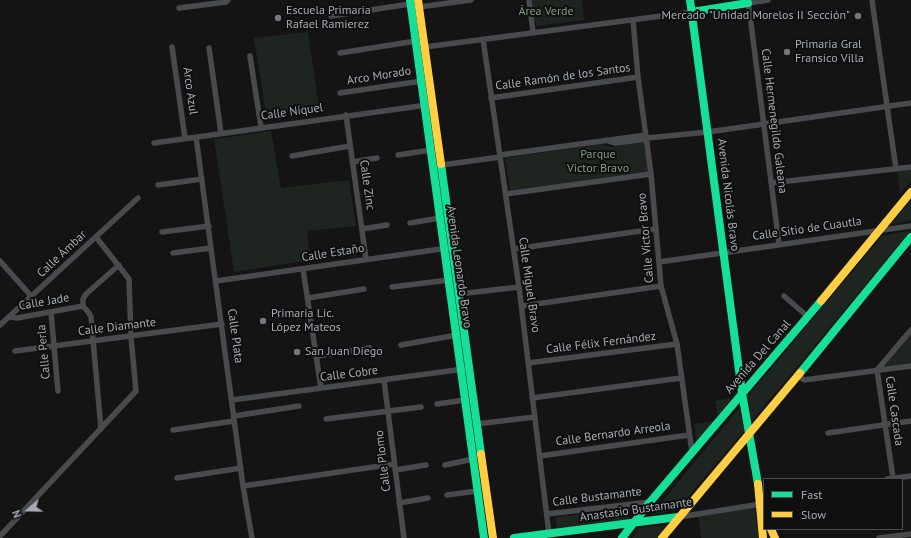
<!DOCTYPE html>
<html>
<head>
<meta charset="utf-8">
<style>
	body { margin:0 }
	#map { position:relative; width:911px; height:538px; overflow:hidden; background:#141415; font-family:"PT Sans",sans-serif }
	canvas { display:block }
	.legend { position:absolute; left:763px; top:478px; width:140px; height:52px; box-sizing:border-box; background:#0f0f10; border:1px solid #4c4e52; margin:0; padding:5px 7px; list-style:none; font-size:12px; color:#a7acb4 }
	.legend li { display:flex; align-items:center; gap:8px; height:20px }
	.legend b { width:20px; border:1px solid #4c4e52 }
	.north { position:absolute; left:8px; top:490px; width:40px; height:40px; -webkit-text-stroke:3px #0f0f10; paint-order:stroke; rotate:250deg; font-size:11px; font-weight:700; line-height:16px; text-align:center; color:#a7acb4 }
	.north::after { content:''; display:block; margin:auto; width:14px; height:18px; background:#a7acb4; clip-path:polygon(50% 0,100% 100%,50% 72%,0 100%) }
</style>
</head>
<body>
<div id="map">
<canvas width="911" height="538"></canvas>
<ul class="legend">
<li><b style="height:5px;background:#16e098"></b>Fast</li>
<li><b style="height:5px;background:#ffcf43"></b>Slow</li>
</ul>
<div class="north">N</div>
</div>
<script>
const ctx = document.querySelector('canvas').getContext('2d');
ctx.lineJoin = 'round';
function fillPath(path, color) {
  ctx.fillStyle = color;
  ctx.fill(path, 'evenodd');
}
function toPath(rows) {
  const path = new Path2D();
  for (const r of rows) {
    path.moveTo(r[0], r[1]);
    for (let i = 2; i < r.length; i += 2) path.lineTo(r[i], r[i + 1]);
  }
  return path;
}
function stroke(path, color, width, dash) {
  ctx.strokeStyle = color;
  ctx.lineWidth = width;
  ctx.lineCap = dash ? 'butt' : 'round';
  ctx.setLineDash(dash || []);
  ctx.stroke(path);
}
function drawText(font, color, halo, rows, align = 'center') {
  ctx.font = font + ' "PT Sans",sans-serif';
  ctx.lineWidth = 4;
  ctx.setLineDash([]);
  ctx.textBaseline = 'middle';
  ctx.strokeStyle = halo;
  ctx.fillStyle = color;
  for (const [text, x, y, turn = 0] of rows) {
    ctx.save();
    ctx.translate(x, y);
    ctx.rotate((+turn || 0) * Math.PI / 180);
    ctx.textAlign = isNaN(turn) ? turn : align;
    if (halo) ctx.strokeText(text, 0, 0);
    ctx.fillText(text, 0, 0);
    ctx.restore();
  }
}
fillPath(toPath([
	[532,0,582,0,584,20,536,26],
	[308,32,319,107,266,114,254,38],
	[271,131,281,188,349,180,356,226,307,231,311,260,234,272,214,139],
	[645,142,649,172,510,191,505,158,603,144,611,147],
	[911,167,911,181,900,194,897,170],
	[911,200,911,220,891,224],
	[911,230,752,421,747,397,882,236],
	[911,330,911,366,877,370],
	[732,398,718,416,715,401],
	[739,408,744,431,677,510,651,515],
	[716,421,697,444,694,424],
	[631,508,628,519,557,528,555,517],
	[753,508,755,510,759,538,701,538,698,516],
	[667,525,657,538,632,538,639,528]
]), '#1e241f');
stroke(toPath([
	[529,0,533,32],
	[748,0,779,244],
	[872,0,896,169],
	[748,3,768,0],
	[419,7,471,0],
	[179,8,226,2,228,0],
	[331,16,410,4],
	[633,20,638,77,651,174,661,286,677,344,692,452],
	[483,39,519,287,549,534],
	[172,47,185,138],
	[425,47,692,12],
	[209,48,221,133],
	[340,53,416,41],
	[250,56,261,127],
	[340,93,422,81],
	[491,98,638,77],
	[346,115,366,259],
	[196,137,243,486,252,538],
	[647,138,708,132,911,103],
	[606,140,616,143,647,139],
	[154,143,427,105],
	[398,155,431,150],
	[500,155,646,135],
	[292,156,350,146],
	[352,162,377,158],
	[442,165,500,157],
	[771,183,911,167],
	[158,185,202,179],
	[506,194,651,174],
	[410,223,440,218],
	[362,229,387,225],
	[162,232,209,226],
	[514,249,655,229],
	[173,253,211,248],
	[0,261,32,297],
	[659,262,911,226],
	[303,269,321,388],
	[216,281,448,248],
	[392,287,449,280],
	[459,294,519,287],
	[784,296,808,317],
	[308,298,364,289],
	[83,306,89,313,91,317,101,429],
	[83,306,83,299,86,294,119,265],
	[522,306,661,286],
	[51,312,58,391],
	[9,317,17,318,83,306],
	[0,325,138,198],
	[401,345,457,335],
	[15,351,222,324],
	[317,356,370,348],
	[528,363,677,344],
	[877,370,893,478],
	[877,370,911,330],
	[798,375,804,380,911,366],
	[384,380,404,538],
	[532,398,681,378],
	[232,400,464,369],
	[437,404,465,400],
	[234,416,299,406],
	[326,419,421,407],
	[476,424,535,417],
	[173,430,234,421],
	[828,433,911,421],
	[540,456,689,435],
	[445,465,473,459],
	[395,470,426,465],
	[177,478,241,468],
	[887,479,911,476],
	[243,486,394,464],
	[447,495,477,491],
	[399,503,428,498],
	[547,514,650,502],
	[679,517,761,504],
	[0,536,136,391,131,337,129,279,96,237],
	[879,538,911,534]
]), '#494a4d', 5.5);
stroke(toPath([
	[410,0,484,538],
	[690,0,742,393,758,484],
	[692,12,748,3],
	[441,164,481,454],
	[800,373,911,237],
	[514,538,678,517],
	[622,538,650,502,821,301]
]), '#16e098', 8);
stroke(toPath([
	[418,0,441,164],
	[821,301,911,192],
	[481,454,493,538],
	[758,484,763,538],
	[771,529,775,538],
	[662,538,800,373]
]), '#ffcf43', 8);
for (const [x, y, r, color] of [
	[858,16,4,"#74777c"],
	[278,18,4,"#74777c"],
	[787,52,4,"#74777c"],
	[263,321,4,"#74777c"],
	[297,352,4,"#74777c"]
]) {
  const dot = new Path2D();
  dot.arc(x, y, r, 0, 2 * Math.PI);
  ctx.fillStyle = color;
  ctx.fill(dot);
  stroke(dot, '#0f0f10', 1.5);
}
drawText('12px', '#a7acb4', '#0f0f10', [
	["Escuela Primaria",286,11],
	["Rafael Ramierez",286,25],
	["Mercado \"Unidad Morelos II Sección\"",850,16,"right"],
	["Primaria Gral",795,45],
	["Fransico Villa",795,59],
	["Primaria Lic.",271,314],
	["López Mateos",271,328],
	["San Juan Diego",305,352]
], 'left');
drawText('12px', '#829d80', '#0f0f10', [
	["Área Verde",546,12],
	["Parque",598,155],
	["Victor Bravo",598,169]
]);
drawText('12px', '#a7acb4', '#0f0f10', [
	["Arco Morado",379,76,-9],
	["Calle Ramón de los Santos",563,77,-8],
	["Arco Azul",190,91,82],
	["Calle Níquel",292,112,-8],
	["Calle Hermenegildo Galeana",774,121,83],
	["Calle Zinc",367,185,82],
	["Avenida Nicolás Bravo",728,195,83],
	["Calle Sitio de Cuautla",807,229,-8],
	["Calle Víctor Bravo",646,238,-95],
	["Calle Estaño",333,253,-9],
	["Calle Ámbar",62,254,-43],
	["Avenida Leonardo Bravo",459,267,82],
	["Calle Miguel Bravo",529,285,82],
	["Calle Jade",44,302,-10],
	["Calle Diamante",117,327,-7],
	["Calle Plata",235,336,82],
	["Calle Félix Fernández",601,343,-7],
	["Calle Perla",44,352,-95],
	["Avenida Del Canal",758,357,-49],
	["Calle Cobre",349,374,-7],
	["Calle Cascada",894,411,82],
	["Calle Bernardo Arreola",613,434,-8],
	["Calle Plomo",383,461,-97],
	["Calle Bustamante",597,497,-7],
	["Anastasio Bustamante",636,510,-8]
]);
</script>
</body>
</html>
